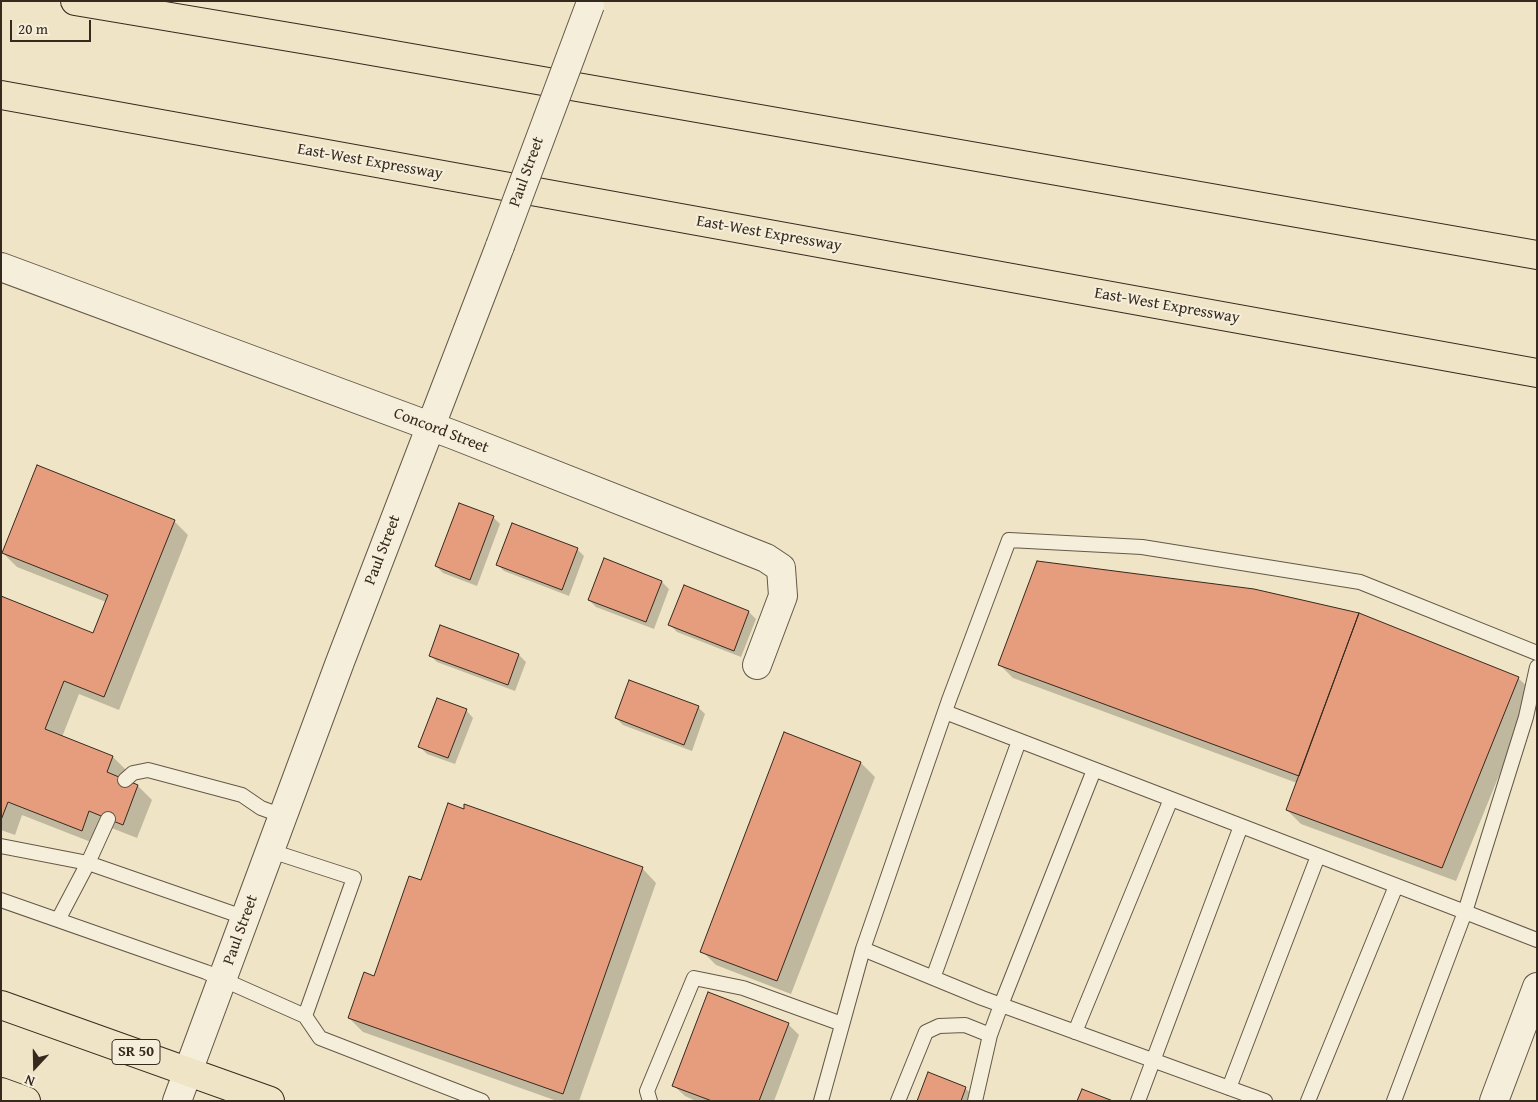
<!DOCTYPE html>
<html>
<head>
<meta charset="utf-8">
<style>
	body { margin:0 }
	#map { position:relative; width:1538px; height:1102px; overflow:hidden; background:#efe5c6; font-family:"Gentium Book Plus",serif }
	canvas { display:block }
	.frame { position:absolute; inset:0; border:2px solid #36291e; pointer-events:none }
	.north { position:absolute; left:10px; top:1042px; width:50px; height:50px; -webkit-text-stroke:4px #f5eeda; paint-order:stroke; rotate:201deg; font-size:14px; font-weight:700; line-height:20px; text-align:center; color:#36291e }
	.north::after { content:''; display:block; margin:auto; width:18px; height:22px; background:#36291e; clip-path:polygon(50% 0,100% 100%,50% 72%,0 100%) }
	.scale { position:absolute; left:10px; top:20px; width:81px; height:22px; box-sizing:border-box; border:2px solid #36291e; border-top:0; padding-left:6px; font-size:15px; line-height:18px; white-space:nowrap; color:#36291e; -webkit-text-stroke:4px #f5eeda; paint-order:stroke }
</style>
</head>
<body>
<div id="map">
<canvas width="1538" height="1102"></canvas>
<div class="frame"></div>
<div class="north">N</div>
<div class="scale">20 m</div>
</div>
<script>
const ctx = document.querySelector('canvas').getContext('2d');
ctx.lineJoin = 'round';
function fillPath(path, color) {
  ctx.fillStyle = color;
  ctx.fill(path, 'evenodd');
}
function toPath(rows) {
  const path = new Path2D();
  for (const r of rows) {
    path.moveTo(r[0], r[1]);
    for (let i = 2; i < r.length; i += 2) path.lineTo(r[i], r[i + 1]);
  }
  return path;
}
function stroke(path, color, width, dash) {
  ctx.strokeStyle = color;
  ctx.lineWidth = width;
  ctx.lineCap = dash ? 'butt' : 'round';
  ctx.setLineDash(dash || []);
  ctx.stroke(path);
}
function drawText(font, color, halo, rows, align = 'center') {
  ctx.font = font + ' "Gentium Book Plus",serif';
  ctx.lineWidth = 4;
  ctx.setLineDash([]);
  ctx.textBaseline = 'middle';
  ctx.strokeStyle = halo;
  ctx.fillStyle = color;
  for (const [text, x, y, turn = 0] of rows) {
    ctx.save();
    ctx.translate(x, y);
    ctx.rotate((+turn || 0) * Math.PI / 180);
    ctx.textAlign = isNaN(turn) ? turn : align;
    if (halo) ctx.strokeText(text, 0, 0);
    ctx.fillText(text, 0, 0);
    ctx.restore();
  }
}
fillPath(toPath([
	[493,517,500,524,477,586,443,573,436,566],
	[174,521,188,535,119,710,79,694,62,737,113,757,127,771,123,780,138,786,152,800,137,838,104,825,96,844,22,815,15,835,1,830,1,597,94,634,106,602,17,567,3,553],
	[577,549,584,556,569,596,504,571,497,564],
	[604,560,662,582,669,589,654,629,596,607,589,600],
	[684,587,749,612,756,619,741,657,677,632,670,625],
	[441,626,519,655,526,662,515,691,437,662,430,655],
	[999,664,1518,678,1533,692,1456,881,1301,824,1287,810,1297,783,1013,678],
	[698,707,705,714,692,751,623,725,616,718],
	[466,710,473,718,455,764,427,754,420,747],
	[861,763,875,777,791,994,716,965,702,951],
	[642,868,656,883,579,1101,557,1101,363,1032,349,1018,375,977,421,881],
	[788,1024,799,1035,774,1101,696,1101,685,1096,674,1086],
	[965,1088,976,1098,975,1101,918,1101]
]), '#0003');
const building = toPath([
	[37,465,175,520,104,697,64,681,45,729,113,756,107,772,138,785,123,825,89,811,82,831,8,802,1,820,1,596,93,633,108,595,2,553,37,465],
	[459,503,494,516,470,580,435,566,459,503],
	[512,523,578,548,562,590,496,565,512,523],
	[604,558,662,581,646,622,588,600,604,558],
	[1037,561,1254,589,1359,613,1299,776,998,665,1037,561],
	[684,585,749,611,734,651,668,625,684,585],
	[1359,613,1519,677,1442,868,1286,810,1359,613],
	[440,625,519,654,508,685,429,656,440,625],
	[629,680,699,706,684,745,615,718,629,680],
	[437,698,467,709,448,758,418,747,437,698],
	[784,732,861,762,777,981,700,952,784,732],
	[448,803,464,809,464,804,643,867,563,1094,348,1018,364,972,374,976,409,876,421,880,448,803],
	[708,992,789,1023,759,1101,712,1101,672,1086,708,992],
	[928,1072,966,1087,961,1101,917,1101,928,1072],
	[1082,1089,1113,1101,1077,1101,1082,1089]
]);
fillPath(building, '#e69d7e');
stroke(building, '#36291e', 1);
const service = toPath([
	[1537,667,1526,717,1465,912,1537,940],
	[945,712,1465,912,1394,1101],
	[125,780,133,773,148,770,242,795,261,808,283,816],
	[1,846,88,863,246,918],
	[271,851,354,878,305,1016,320,1038,482,1101],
	[1,900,206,972,305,1016],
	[58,920,88,863,108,819],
	[863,949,982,998,1265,1101],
	[933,978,1019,741],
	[1075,1032,1171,799],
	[1229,1088,1318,856],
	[650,1101,647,1091,694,978,743,988,842,1024],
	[821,1101,863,949,949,700,1009,540,1142,547,1360,582,1537,653],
	[898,1101,926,1032,939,1026,965,1025,990,1035],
	[975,1101,990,1035,1001,1005,1094,770],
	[1138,1101,1241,826],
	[1308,1101,1396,886]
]);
const minor = toPath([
	[1,267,454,435,766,558,781,568,783,596,757,665],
	[177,1101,340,662,500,246]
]);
const tertiary = toPath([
	[1494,1101,1537,987]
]);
const trunk = toPath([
	[1,1005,270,1101],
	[1,1092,26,1101]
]);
const motorway = toPath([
	[75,1,337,45,1537,255],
	[1,95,1537,373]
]);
stroke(service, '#645848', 16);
stroke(minor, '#645848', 30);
stroke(tertiary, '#645848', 30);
stroke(trunk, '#36291e', 30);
stroke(motorway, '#36291e', 30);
stroke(service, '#f5eeda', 14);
stroke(minor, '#f5eeda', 28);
stroke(tertiary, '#f5eeda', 28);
stroke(trunk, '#efe5c6', 28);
stroke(motorway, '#efe5c6', 28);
const minorBridge = toPath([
	[500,246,590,5]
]);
stroke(minorBridge, '#645848', 30, []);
stroke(minorBridge, '#f5eeda', 28);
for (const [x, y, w] of [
	[136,1052,48]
]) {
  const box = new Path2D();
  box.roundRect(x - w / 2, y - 12.5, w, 25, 4);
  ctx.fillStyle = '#f5eeda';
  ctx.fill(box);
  stroke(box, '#36291e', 1);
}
drawText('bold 15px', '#36291e', null, [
	["SR 50",136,1052]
]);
drawText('16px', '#36291e', '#f5eeda', [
	["East-West Expressway",370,162,10],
	["Paul Street",527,172,-70],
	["East-West Expressway",769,234,10],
	["East-West Expressway",1167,306,10],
	["Concord Street",441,431,21],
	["Paul Street",383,550,-69],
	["Paul Street",241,930,-70]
]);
</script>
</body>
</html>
